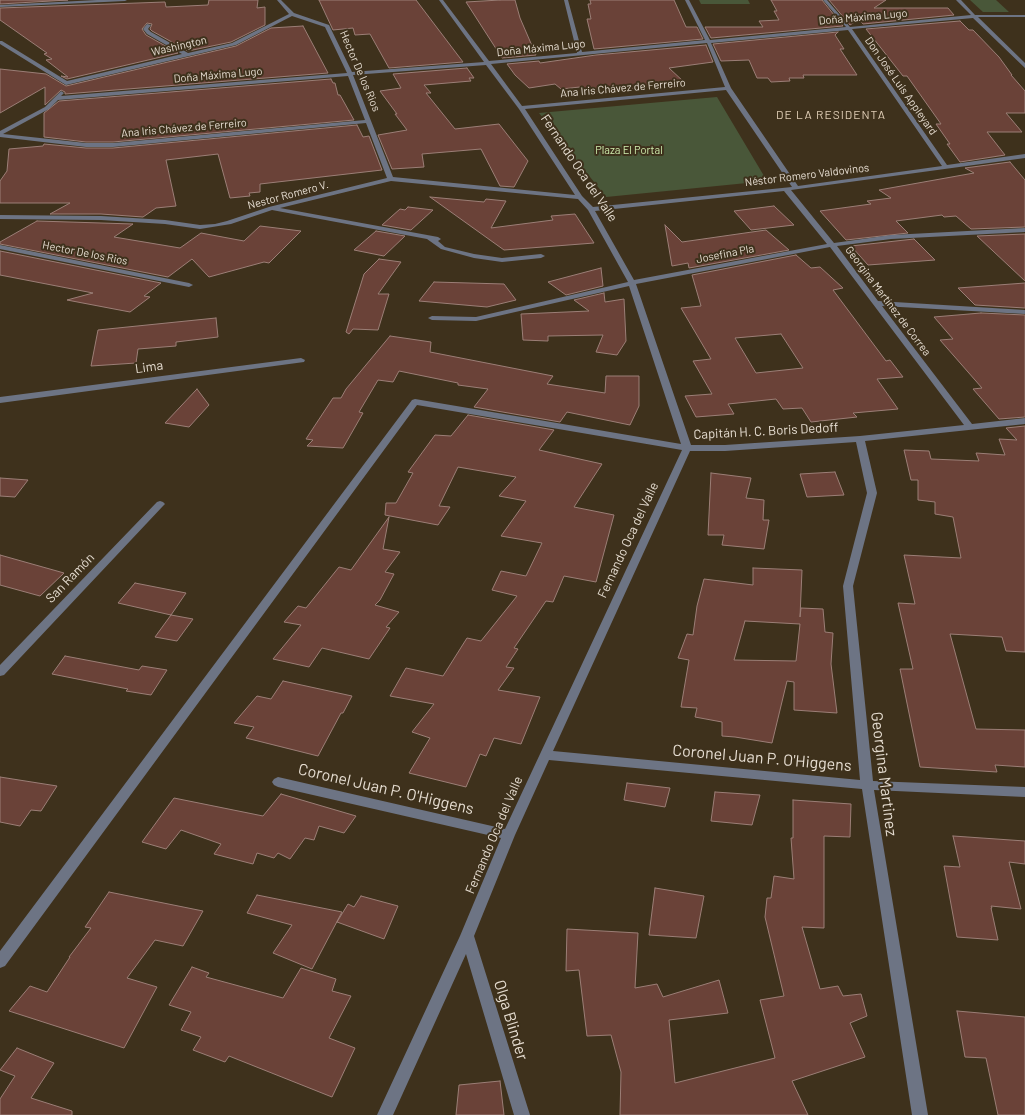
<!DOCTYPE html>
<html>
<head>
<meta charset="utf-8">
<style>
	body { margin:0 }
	canvas { display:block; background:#3e311c }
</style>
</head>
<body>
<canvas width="1025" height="1115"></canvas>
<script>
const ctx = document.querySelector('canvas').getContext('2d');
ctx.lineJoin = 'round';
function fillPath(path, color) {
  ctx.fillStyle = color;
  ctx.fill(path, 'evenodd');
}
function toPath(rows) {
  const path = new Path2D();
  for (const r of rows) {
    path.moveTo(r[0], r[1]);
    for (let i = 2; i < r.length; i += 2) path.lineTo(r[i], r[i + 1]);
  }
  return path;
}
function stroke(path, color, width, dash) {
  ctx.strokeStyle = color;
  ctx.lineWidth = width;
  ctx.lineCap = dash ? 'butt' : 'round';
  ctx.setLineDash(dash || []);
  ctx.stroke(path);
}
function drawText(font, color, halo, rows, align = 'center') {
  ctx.font = font + ' Barlow,sans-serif';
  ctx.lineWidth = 4;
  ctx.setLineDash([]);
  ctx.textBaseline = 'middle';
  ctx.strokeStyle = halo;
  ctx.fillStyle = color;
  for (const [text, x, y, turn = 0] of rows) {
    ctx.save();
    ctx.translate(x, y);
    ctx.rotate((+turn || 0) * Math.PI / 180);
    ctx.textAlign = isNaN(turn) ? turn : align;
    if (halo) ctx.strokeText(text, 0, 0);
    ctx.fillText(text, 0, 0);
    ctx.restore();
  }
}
fillPath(toPath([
	[699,0,748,0,750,4,701,4],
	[970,0,996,0,1009,12,983,12],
	[717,97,767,181,606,197,539,113]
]), '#495739');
const building = toPath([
	[0,0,68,0,0,4,0,0],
	[209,0,258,0,257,8,265,7,265,25,231,42,188,51,152,31,150,29,152,24,147,23,142,29,146,35,178,53,67,79,61,76,68,77,46,60,52,59,44,54,47,53,0,20,0,8,165,2,166,7,208,5,209,0],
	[319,0,416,0,463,62,389,68,370,34,355,35,353,28,333,30,319,0],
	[500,0,515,0,520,18,536,55,502,58,466,2,500,0],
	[590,0,674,0,686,27,697,27,703,39,594,49,587,19,591,19,588,4,591,4,590,0],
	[771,0,822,0,843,26,711,38,705,27,763,27,759,21,779,20,774,11,777,11,771,0],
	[829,0,886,0,874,8,948,8,954,15,863,24,859,19,850,25,829,0],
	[960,21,969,30,973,30,999,57,1012,75,1011,75,1025,91,1025,113,1006,113,1022,132,987,132,1005,155,960,162,947,144,950,144,936,124,941,124,907,76,903,76,866,29,960,21],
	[303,26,328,73,65,94,65,92,61,90,45,105,45,87,0,113,0,69,46,74,66,86,236,46,271,28,303,26],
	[838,32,835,35,844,49,840,49,857,75,803,75,804,78,789,78,790,81,771,82,768,78,757,78,749,60,721,61,713,44,838,32],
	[706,45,713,62,669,68,684,82,589,94,580,87,561,89,555,84,529,88,515,75,507,64,539,61,540,63,596,55,706,45],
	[467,68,474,78,469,78,471,81,424,85,431,93,426,93,455,129,499,124,528,161,514,187,500,186,481,149,422,154,424,167,392,169,378,135,407,130,395,114,397,114,380,91,401,88,393,74,467,68],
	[331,79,333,83,335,83,338,95,340,95,354,120,113,142,86,142,44,137,44,113,59,101,331,79],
	[357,125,363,137,369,136,382,170,260,184,260,192,249,193,250,196,230,198,218,154,166,160,176,206,156,208,143,217,101,214,50,214,70,203,0,203,0,181,7,171,9,149,43,146,44,144,86,148,113,148,357,125],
	[1010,162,1025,180,1025,227,971,229,956,216,944,217,942,215,896,221,908,233,846,240,820,211,871,204,867,201,891,198,879,190,974,173,965,168,1010,162],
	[430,197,484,202,486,199,506,201,491,228,553,220,551,216,575,214,594,243,504,250,430,197],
	[774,206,794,225,751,230,734,211,774,206],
	[408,207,433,210,411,230,382,225,400,209,405,210,408,207],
	[37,221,133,224,114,237,180,248,201,233,244,241,260,226,301,231,269,263,264,262,209,277,192,259,168,277,0,244,0,242,37,221],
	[665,225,682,242,766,230,789,250,689,268,688,263,672,266,665,225],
	[376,231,405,236,384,256,354,250,376,231],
	[1025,234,1025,281,977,236,1025,234],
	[914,239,935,260,868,265,851,246,914,239],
	[0,251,161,283,144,296,150,297,130,312,67,300,93,293,0,275,0,251],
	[796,255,811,268,820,267,843,288,833,290,886,361,890,360,903,377,877,379,898,409,853,413,857,417,811,422,802,408,783,409,776,399,728,404,734,414,696,417,685,396,712,394,693,361,711,359,681,308,701,306,692,275,796,255],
	[781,334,803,368,756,373,735,338,781,334],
	[379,259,401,262,378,294,389,294,378,330,353,329,349,334,346,332,364,274,379,259],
	[601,268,603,286,566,295,548,282,601,268],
	[434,282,504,284,516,300,487,307,419,301,434,282],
	[1025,283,1025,308,975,305,958,288,1025,283],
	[604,293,605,302,624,299,626,341,617,355,596,352,603,335,548,336,548,341,523,340,521,314,589,311,574,300,604,293],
	[981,313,1025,315,1025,417,999,419,973,389,982,388,940,340,953,339,934,317,981,313],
	[216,318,218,337,176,342,176,346,138,349,136,363,91,366,98,330,216,318],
	[390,336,431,342,430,352,553,376,547,384,605,393,606,376,639,376,639,406,630,425,567,412,560,422,474,407,488,389,458,385,458,383,399,371,393,382,378,380,359,412,363,413,343,448,307,446,313,440,306,439,333,398,341,398,346,389,390,336],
	[197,389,209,405,189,427,165,423,197,389],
	[468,415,554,430,539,450,602,464,574,507,614,515,596,582,564,576,553,602,546,601,514,648,518,649,506,667,514,668,498,690,540,697,521,744,494,738,486,756,480,754,466,787,409,773,430,738,412,732,434,704,390,696,406,668,443,676,467,638,481,641,517,596,492,590,501,571,526,576,542,543,501,536,526,501,499,496,516,477,458,467,439,506,450,507,438,525,385,515,386,503,396,503,413,473,408,472,435,435,451,436,468,415],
	[1025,426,1025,652,1006,651,1002,637,950,634,976,729,1025,730,1025,767,995,765,997,772,920,767,900,669,913,669,898,603,915,604,904,555,961,558,953,517,935,514,935,502,918,500,918,480,911,480,904,450,929,451,931,459,979,461,976,453,1005,455,999,439,1017,440,1006,428,1025,426],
	[835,472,844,495,807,497,800,474,835,472],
	[711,473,751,478,746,498,764,500,763,520,769,520,764,549,722,545,724,535,708,535,711,473],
	[0,478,28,480,15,497,0,496,0,478],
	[389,517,383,549,400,552,385,572,394,574,380,600,375,605,399,612,386,627,390,628,369,659,322,648,309,667,273,659,301,625,284,622,298,606,306,608,339,567,351,570,389,517],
	[0,555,64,573,40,596,0,585,0,555],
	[753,568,802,570,800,617,801,608,823,609,825,632,833,633,831,664,837,713,794,710,794,682,787,681,772,743,735,737,722,736,722,722,695,717,697,708,681,707,689,660,678,658,687,634,693,635,697,606,704,579,753,585,753,568],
	[745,621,800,624,796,661,734,660,745,621],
	[135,583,186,593,171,615,118,603,135,583],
	[171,615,193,619,177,641,155,637,171,615],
	[65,656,139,670,142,666,167,670,151,695,126,691,128,689,52,674,65,656],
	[283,681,352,696,343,713,341,713,318,756,246,738,254,727,234,723,257,696,271,699,283,681],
	[0,777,57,786,41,811,31,810,20,826,0,822,0,777],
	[627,783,670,788,665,807,624,800,627,783],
	[715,792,760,795,752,825,711,821,715,792],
	[281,794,356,816,344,833,319,826,314,840,305,838,290,859,278,853,274,858,257,853,253,864,214,854,221,844,181,830,166,849,142,842,174,798,263,816,281,794],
	[793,800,851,804,850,837,824,836,824,928,802,927,820,989,838,986,843,996,861,994,867,1016,850,1023,865,1057,792,1081,808,1115,620,1115,621,1072,611,1035,587,1036,579,970,566,971,567,929,638,933,635,988,657,984,663,997,719,980,728,1013,669,1020,675,1083,775,1058,760,1000,784,996,765,917,767,898,771,898,774,876,794,879,791,838,793,838,793,800],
	[953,836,1025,841,1025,864,1009,862,1021,909,991,906,992,908,991,908,998,940,957,937,944,866,960,867,953,836],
	[655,888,704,896,696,938,649,935,655,888],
	[109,892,203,911,183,946,155,940,127,978,157,987,124,1048,9,1011,30,986,47,992,70,957,69,957,91,928,85,927,109,892],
	[257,895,342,912,312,969,273,953,292,925,247,913,257,895],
	[361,896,398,906,384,939,337,922,348,904,354,907,361,896],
	[192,967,209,973,206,977,283,998,301,968,336,979,332,991,351,996,329,1038,355,1048,332,1097,229,1056,225,1062,193,1050,201,1037,181,1030,191,1012,169,1005,192,967],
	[957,1011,1025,1017,1025,1115,998,1115,986,1058,965,1057,957,1011],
	[17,1048,54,1063,31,1098,72,1111,72,1115,0,1115,0,1099,15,1076,0,1070,17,1048],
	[500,1081,504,1115,456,1115,459,1085,500,1081]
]);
fillPath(building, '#6a4238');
stroke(building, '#9b7e76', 1);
fillPath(toPath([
	[97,0,127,0,125,1,0,7,0,5,97,0],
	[277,0,281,0,294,13,329,25,352,72,484,62,439,0,443,0,489,61,577,53,564,0,568,0,582,52,705,40,685,0,689,0,710,40,846,27,823,0,827,0,850,27,971,15,956,0,961,0,975,15,1025,15,1025,17,978,17,1025,63,1025,68,973,18,852,29,947,165,1025,154,1025,158,791,190,834,243,891,235,1025,228,1025,232,891,239,837,246,878,301,1025,310,1025,314,882,306,972,424,1025,418,1025,424,865,441,877,493,853,586,873,781,1025,787,1025,797,874,790,928,1115,912,1115,862,789,549,760,515,835,474,936,530,1115,514,1115,466,954,393,1115,377,1115,460,936,501,838,278,787,274,785,272,782,274,779,278,777,505,829,682,450,417,405,5,966,0,968,0,951,412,400,415,399,681,444,629,286,476,321,432,320,428,318,432,316,476,317,628,282,588,210,578,199,391,181,280,208,438,237,441,239,438,241,445,247,474,254,502,258,541,254,545,256,541,258,502,262,474,258,441,249,427,239,272,210,231,224,200,229,165,224,101,220,0,219,0,215,101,216,165,220,200,225,215,224,227,221,269,207,387,178,366,123,113,147,86,147,0,137,0,131,45,107,61,91,64,93,61,96,347,73,325,27,292,16,236,45,66,85,0,44,0,41,2,41,67,81,182,54,147,34,143,29,147,24,151,25,148,29,151,32,188,53,232,43,289,14,277,0],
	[848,30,942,166,798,186,731,88,711,43,848,30],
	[707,43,725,87,522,106,491,64,707,43],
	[486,65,519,109,575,195,393,177,353,75,486,65],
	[348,76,365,120,113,143,86,143,3,134,49,109,58,100,348,76],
	[726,90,792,187,593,207,582,196,525,109,726,90],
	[784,191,827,244,634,280,595,211,784,191],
	[830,247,964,425,860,436,725,445,691,445,636,284,830,247],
	[856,442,867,493,843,586,860,780,553,751,690,451,725,451,856,442],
	[0,245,189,283,193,285,189,287,0,249,0,245],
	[301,358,305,360,304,362,0,403,0,397,301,358],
	[160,501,163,502,165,504,163,506,4,675,0,676,0,665,157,502,160,501]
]), '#6d7484');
drawText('11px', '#e6ddd1', '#3e311c', [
	["Doña Máxima Lugo",863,17,-5],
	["Washington",179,46,-13],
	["Doña Máxima Lugo",541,48,-6],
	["Hector De los Rios",360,71,67],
	["Doña Máxima Lugo",218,75,-5],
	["Don José Luis Appleyard",901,86,55],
	["Ana Iris Chávez de Ferreiro",623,88,-5],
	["Ana Iris Chávez de Ferreiro",184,128,-5],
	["Néstor Romero Valdovinos",807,175,-7],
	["Nestor Romero V.",288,195,-15],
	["Hector De los Rios",85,253,11],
	["Josefina Pla",725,254,-11],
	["Georgina Martínez de Correa",888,301,53]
]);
drawText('11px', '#d0edae', '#3e311c', [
	["Plaza El Portal",629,150]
]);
ctx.letterSpacing = '1px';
drawText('12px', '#deccb4', '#3e311c', [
	["DE LA RESIDENTA",831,115]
]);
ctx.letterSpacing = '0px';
drawText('13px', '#e6ddd1', '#3e311c', [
	["Fernando Oca del Valle",579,168,56],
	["Lima",149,367,-8],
	["Capitán H. C. Boris Dedoff",766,431,-3],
	["Fernando Oca del Valle",628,540,-65],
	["San Ramón",70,578,-46],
	["Fernando Oca del Valle",494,835,-67]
]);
drawText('16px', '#e6ddd1', '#3e311c', [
	["Coronel Juan P. O'Higgens",762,758,5],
	["Georgina Martinez",884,774,83],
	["Coronel Juan P. O'Higgens",386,789,13],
	["Olga Blinder",511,1020,73]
]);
</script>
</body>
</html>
